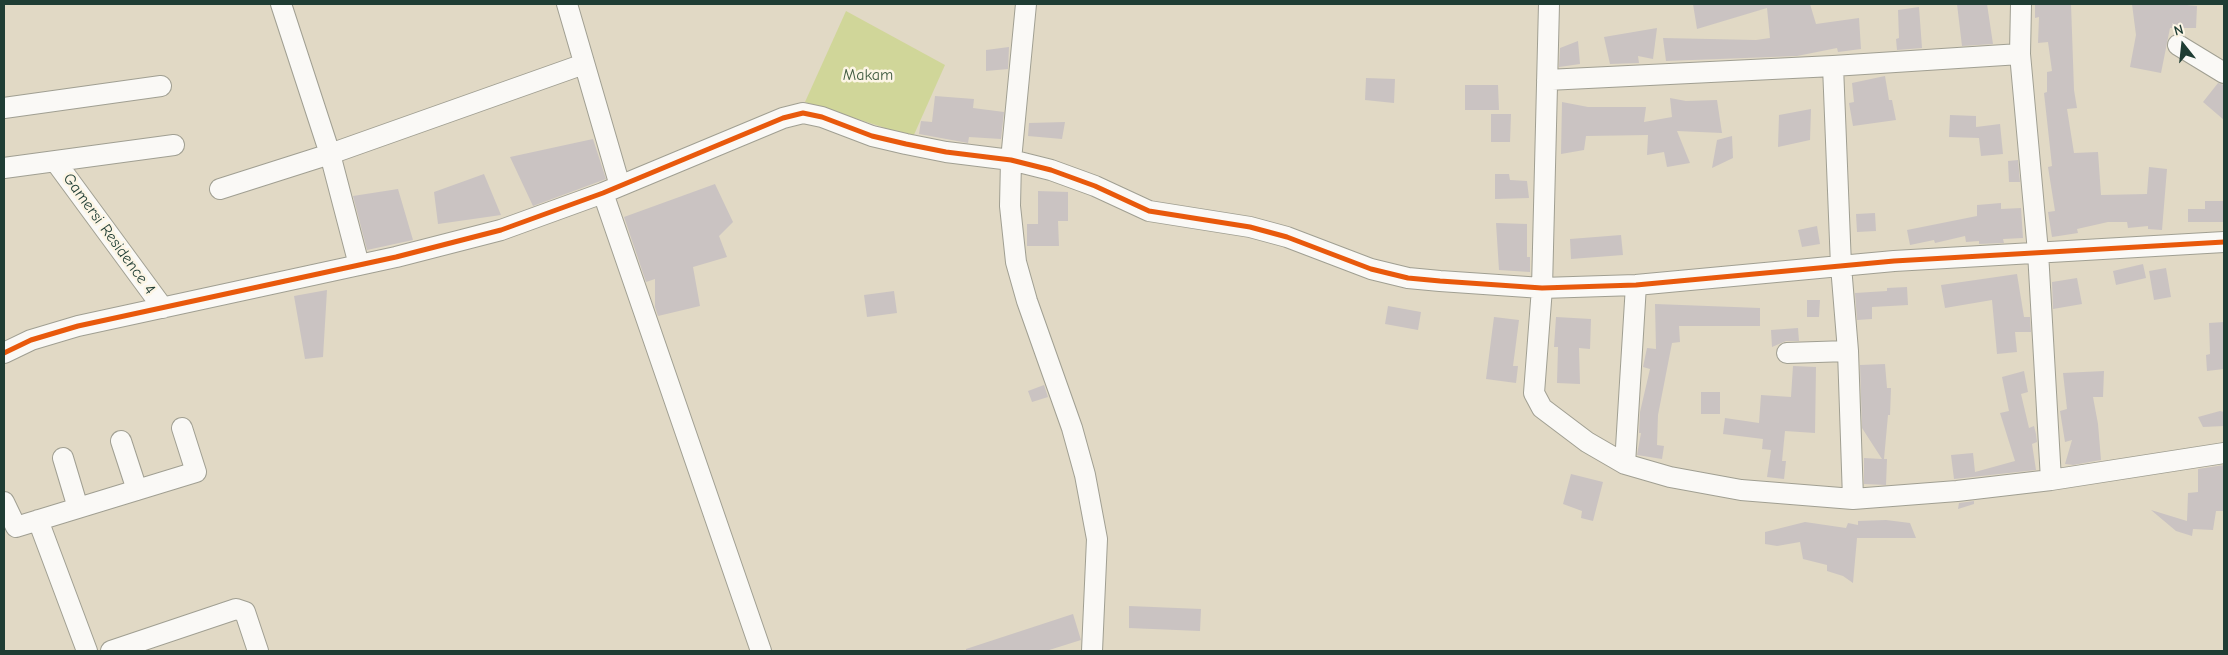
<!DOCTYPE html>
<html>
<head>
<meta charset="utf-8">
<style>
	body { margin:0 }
	#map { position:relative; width:2228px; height:655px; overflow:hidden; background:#e1d9c5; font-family:"Comic Neue",sans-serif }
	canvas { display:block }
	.frame { position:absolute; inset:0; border:5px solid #1f3d34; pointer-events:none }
	.north { position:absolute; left:2158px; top:20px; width:50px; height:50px; -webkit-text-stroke:4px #fcf5e5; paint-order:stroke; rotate:344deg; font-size:14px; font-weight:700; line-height:20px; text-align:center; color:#1f3d34 }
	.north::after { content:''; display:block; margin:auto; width:18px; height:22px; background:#1f3d34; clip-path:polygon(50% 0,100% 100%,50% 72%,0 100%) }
</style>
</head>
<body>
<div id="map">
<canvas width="2228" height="655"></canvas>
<div class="frame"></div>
<div class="north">N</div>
</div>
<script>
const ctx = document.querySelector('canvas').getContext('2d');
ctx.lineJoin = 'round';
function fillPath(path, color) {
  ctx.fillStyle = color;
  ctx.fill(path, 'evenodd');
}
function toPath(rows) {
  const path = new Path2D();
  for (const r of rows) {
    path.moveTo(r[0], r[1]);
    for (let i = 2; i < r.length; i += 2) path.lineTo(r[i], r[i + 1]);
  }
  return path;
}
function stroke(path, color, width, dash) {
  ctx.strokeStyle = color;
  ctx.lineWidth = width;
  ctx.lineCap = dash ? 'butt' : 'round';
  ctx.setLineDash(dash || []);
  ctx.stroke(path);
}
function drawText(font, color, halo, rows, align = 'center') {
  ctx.font = font + ' "Comic Neue",sans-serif';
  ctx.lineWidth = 5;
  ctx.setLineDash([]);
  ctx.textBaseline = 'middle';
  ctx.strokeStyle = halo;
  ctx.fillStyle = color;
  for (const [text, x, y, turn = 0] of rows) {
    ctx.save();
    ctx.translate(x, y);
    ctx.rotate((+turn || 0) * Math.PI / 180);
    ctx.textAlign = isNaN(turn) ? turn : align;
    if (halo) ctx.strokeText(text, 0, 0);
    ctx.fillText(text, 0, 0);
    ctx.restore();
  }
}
fillPath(toPath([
	[846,11,945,65,913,137,805,102]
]), '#d0d699');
fillPath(toPath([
	[1693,4,1810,4,1816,24,1859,18,1861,49,1838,52,1837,48,1797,56,1666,61,1663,38,1756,40,1770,38,1767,8,1697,29],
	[1957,4,1987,4,1993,44,1962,46],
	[2035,4,2071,4,2074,90,2077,108,2067,109,2074,153,2098,152,2101,195,2147,194,2149,167,2167,169,2162,230,2148,229,2148,226,2128,228,2127,222,2108,222,2077,229,2078,233,2052,237,2048,212,2055,211,2048,167,2052,166,2044,93,2047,92,2047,72,2052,71,2048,42,2038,43,2039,17,2035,18],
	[2132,4,2177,4,2197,6,2196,28,2170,28,2161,73,2130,67,2136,35],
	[1919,7,1922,48,1897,50,1896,39,1899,38,1898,10],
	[1657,28,1653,59,1638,56,1639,63,1610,64,1604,37],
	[1578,41,1580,64,1559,67,1560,48],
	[1009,47,1008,69,986,71,986,50],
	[1885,76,1889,100,1892,100,1896,120,1853,126,1849,103,1854,102,1852,83],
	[1366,78,1395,79,1394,103,1365,100],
	[2218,83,2224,85,2224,120,2203,102],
	[1465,85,1498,85,1499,110,1465,110],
	[935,96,974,99,973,108,1004,112,1001,139,969,137,968,143,919,134,921,121,932,122],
	[1670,98,1686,101,1717,100,1722,133,1677,131,1690,163,1667,167,1664,152,1647,155,1648,135,1586,136,1584,150,1561,154,1562,102,1588,107,1646,107,1644,122,1672,117],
	[1811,109,1810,140,1778,147,1779,115],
	[1491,114,1511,114,1510,142,1491,142],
	[1950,115,1976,116,1976,127,2000,124,2003,154,1981,156,1979,138,1949,137],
	[1065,122,1062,139,1028,136,1029,123],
	[1732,136,1733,158,1712,168,1717,140],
	[593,139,606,179,533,206,510,157],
	[2018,160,2020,182,2009,182,2008,161],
	[484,174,501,215,438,224,434,192],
	[1495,174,1509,174,1510,180,1527,181,1529,198,1495,199],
	[715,184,733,222,719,236,727,257,693,267,700,306,658,316,655,307,655,279,646,282,624,217],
	[398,189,413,240,367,250,353,196],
	[1038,191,1068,192,1068,221,1058,221,1059,246,1027,246,1027,224,1038,224],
	[2205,201,2224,201,2224,222,2188,222,2188,209,2205,209],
	[2001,203,2001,209,2021,208,2023,238,2003,239,2004,243,1979,244,1979,241,1966,242,1965,236,1935,243,1934,240,1910,245,1907,230,1977,216,1977,205],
	[1875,213,1876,231,1857,232,1856,214],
	[1496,223,1527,224,1527,257,1530,257,1530,272,1499,270],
	[1817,226,1820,244,1802,247,1798,230],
	[1621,235,1623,255,1571,259,1570,239],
	[2143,264,2146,278,2116,285,2113,271],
	[2166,268,2171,297,2154,300,2149,271],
	[2017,274,2024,317,2030,317,2031,332,2015,332,2017,352,1997,354,1992,300,1945,308,1941,285],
	[2077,278,2082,304,2053,309,2052,282],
	[1907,287,1908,305,1872,307,1872,319,1857,320,1855,293,1887,291,1887,288],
	[327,290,323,357,305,359,294,296],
	[894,291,897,313,867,317,864,295],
	[1807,300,1820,300,1819,317,1807,317],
	[1655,304,1760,308,1760,326,1679,326,1680,342,1672,343,1658,415,1657,445,1664,446,1662,459,1637,455,1641,433,1639,433,1640,412,1650,369,1643,367,1647,348,1656,349],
	[1388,306,1421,312,1418,330,1385,324],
	[1494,317,1519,320,1513,366,1518,366,1516,383,1486,379],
	[1556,317,1591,319,1590,349,1579,348,1580,384,1557,383,1558,347,1554,347],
	[2224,322,2224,369,2207,371,2206,355,2210,354,2209,323],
	[1798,328,1799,341,1786,341,1772,347,1771,330],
	[1885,364,1887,388,1891,388,1890,415,1888,415,1884,459,1887,459,1886,485,1864,484,1864,458,1882,459,1862,428,1860,365],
	[1793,366,1816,367,1815,433,1785,431,1782,461,1786,461,1784,479,1767,477,1771,450,1762,449,1763,439,1723,434,1725,418,1759,423,1761,395,1791,397],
	[2024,371,2028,392,2021,394,2029,428,2034,426,2036,434,2037,442,2032,444,2036,470,1954,479,1951,455,1973,453,1975,472,2015,461,2000,413,2009,411,2002,377],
	[2104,371,2103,397,2093,397,2098,424,2101,460,2073,465,2065,464,2072,440,2065,442,2060,411,2067,409,2063,373],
	[1044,385,1048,397,1032,402,1028,391],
	[1701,392,1720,392,1720,414,1701,414],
	[2220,411,2224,412,2224,426,2203,427,2198,417],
	[2224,465,2223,511,2216,511,2213,530,2193,529,2192,536,2176,531,2151,510,2187,521,2188,493,2198,492,2198,469],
	[1571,474,1603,482,1593,521,1581,518,1582,511,1563,504],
	[1974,501,1974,504,1958,509,1959,503],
	[1886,520,1910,523,1916,538,1857,538,1853,583,1843,576,1827,571,1827,565,1803,559,1800,542,1777,546,1765,544,1765,532,1805,522,1846,528,1848,523,1858,525,1858,521],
	[1129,606,1201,609,1200,631,1129,628],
	[1073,614,1081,640,1046,651,966,651,966,649]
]), '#cac3c2');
const minor = toPath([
	[281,4,330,154,359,265],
	[567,4,620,186],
	[1026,4,1011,160,1010,206,1016,262,1027,301,1072,428,1085,475,1097,539,1092,651],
	[1549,4,1542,288,1534,393,1542,408,1587,442,1625,464,1670,477,1741,490,1853,499,1957,491,2051,480,2224,453],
	[2021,4,2020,54,2038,252,2051,480],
	[2178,45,2224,73],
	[1833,66,1841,266,1848,351,1853,499],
	[1547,80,1833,66,2020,54],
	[4,108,161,86],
	[55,161,163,308],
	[4,168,174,145],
	[220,189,330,154,584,64],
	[603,193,761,651],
	[4,353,31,340,78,326,396,257,501,230,603,193,783,118,803,113,822,117,872,136,906,144,946,152,1011,160,1051,170,1095,186,1149,211,1250,227,1287,237,1371,269,1408,278,1440,281,1542,288,1636,285,1894,261,2224,242],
	[1787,353,1848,351],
	[121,441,137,490],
	[63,458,78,508],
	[1625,464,1636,285],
	[4,502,16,527,196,472,182,428],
	[38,520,87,651],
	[111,651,236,609,245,612,258,651]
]);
stroke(minor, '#a09f92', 22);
stroke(minor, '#faf9f6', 20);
stroke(toPath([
	[4,353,31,340,78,326,396,257,501,230,603,193,783,118,803,113,822,117,872,136,906,144,946,152,1011,160,1051,170,1095,186,1149,211,1250,227,1287,237,1371,269,1408,278,1440,281,1542,288,1636,285,1894,261,2224,242]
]), '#e8590c', 5);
drawText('16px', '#405b41', '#fcf5e5', [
	["Makam",868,75]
]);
drawText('16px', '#1f3d34', '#fcf5e5', [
	["Gamersi Residence 4",109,234,54]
]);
</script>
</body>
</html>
